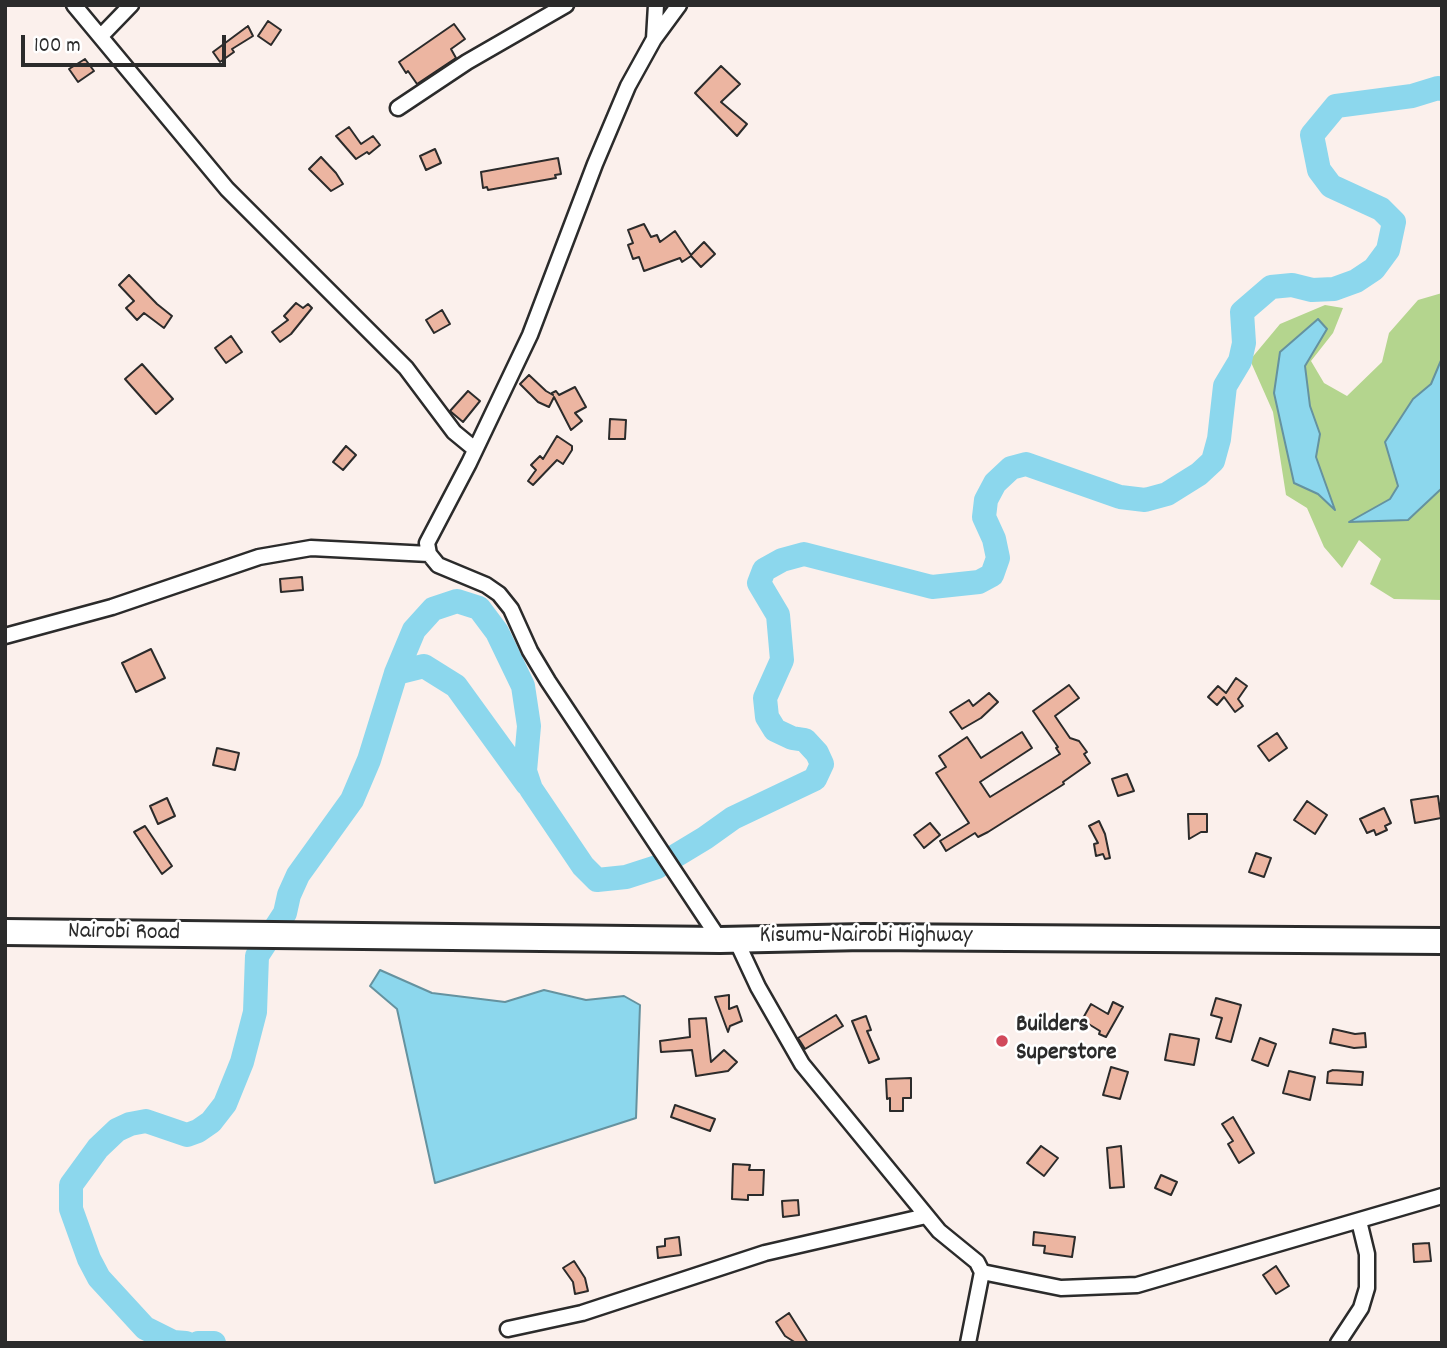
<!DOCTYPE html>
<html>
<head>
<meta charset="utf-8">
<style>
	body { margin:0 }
	#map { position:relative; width:1447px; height:1348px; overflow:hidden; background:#fbf0ec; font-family:Dekko,sans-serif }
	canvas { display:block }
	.frame { position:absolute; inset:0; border:7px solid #2b2b2b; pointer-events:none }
	.scale { position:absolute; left:21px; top:35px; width:205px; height:32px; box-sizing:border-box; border:4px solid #2b2b2b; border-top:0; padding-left:9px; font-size:21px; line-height:24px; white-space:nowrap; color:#2b2b2b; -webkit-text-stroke:5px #fff; paint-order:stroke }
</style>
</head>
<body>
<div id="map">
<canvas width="1447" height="1348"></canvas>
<div class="frame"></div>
<div class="scale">100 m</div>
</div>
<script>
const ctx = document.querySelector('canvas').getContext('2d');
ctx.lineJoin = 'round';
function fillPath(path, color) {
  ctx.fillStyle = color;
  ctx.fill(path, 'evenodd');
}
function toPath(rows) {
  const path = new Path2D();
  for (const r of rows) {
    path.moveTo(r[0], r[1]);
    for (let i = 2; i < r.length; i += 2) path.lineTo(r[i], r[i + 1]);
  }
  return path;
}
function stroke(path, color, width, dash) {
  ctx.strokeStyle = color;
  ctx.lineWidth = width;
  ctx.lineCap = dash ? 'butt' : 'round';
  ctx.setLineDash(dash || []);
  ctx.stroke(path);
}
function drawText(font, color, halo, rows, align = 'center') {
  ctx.font = font + ' Dekko,sans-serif';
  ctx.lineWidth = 5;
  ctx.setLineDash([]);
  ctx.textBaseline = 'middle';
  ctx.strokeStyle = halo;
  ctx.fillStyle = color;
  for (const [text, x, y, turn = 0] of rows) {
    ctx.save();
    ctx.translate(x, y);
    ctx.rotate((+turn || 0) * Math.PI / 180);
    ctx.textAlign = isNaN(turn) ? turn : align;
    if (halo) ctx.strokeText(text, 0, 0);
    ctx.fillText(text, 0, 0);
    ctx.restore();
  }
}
fillPath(toPath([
	[1442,293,1442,600,1394,599,1370,584,1381,559,1359,540,1342,568,1324,547,1307,508,1286,495,1273,412,1250,360,1280,324,1325,305,1343,308,1333,333,1311,361,1324,383,1347,396,1382,362,1389,333,1418,300]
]), '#b4d58e');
const water = toPath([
	[1318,319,1327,329,1305,366,1310,406,1320,434,1316,457,1335,510,1318,494,1294,483,1274,393,1280,352,1318,319],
	[1442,358,1441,489,1408,520,1349,522,1390,499,1398,486,1385,442,1413,399,1431,384,1442,358],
	[380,970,432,993,505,1002,544,990,586,1000,624,996,640,1005,636,1118,435,1183,397,1009,370,986,380,970]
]);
fillPath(water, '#8cd7ed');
stroke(water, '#65929f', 2);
stroke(toPath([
	[396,673,424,666,456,686,527,784],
	[186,1343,173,1342,145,1328,99,1278,89,1259,71,1209,71,1185,98,1148,117,1130,130,1124,146,1121,187,1135,198,1131,211,1122,225,1104,242,1062,255,1012,257,956,285,913,289,895,298,875,352,800,369,760,396,673,414,630,433,609,457,601,479,608,497,632,523,686,529,726,525,771,531,789,583,866,597,880,626,877,657,867,705,838,733,818,815,779,822,764,817,753,805,740,792,738,775,730,767,717,765,698,782,660,778,615,759,583,764,570,782,560,804,554,932,587,979,582,992,575,998,558,994,539,984,517,986,500,995,483,1011,468,1026,464,1120,497,1145,500,1167,494,1199,474,1213,461,1219,439,1225,386,1240,361,1244,343,1242,312,1271,287,1292,285,1312,290,1334,289,1356,281,1374,269,1388,250,1394,222,1381,209,1331,186,1319,170,1312,135,1336,106,1412,96,1438,88,1442,89],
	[198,1343,214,1343]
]), '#8cd7ed', 24);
const building = toPath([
	[268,21,281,30,271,45,258,36,268,21],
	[454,24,465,39,451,49,456,58,417,84,408,71,406,73,399,62,454,24],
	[248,26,253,36,232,49,234,52,220,62,213,52,248,26],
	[85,59,94,71,78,82,69,69,85,59],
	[721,66,740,84,721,102,747,124,737,136,695,93,721,66],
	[349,127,361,144,373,136,380,145,369,154,367,152,356,159,336,136,349,127],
	[435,149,441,163,426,170,420,156,435,149],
	[321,157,336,173,343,184,331,191,309,169,321,157],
	[558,158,561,174,555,175,556,178,488,190,487,187,483,188,481,172,558,158],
	[644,224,651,237,657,235,660,242,675,231,691,255,704,242,715,254,701,267,691,256,682,262,680,258,644,271,639,257,633,259,628,245,633,243,628,230,644,224],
	[129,275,157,304,172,316,164,328,144,313,137,320,126,308,134,301,119,285,129,275],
	[296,303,303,308,308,304,312,308,291,334,280,342,272,332,288,320,284,316,296,303],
	[442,310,450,324,434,333,426,320,442,310],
	[231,336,242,352,226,363,215,348,231,336],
	[142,364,173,399,156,414,125,379,142,364],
	[529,375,546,391,553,395,552,393,556,391,559,395,575,387,586,407,575,413,582,421,571,430,554,397,549,407,538,402,520,384,529,375],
	[468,391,480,401,463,422,450,411,468,391],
	[610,419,626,420,625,439,609,439,610,419],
	[557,436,572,446,572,450,563,464,557,460,533,485,528,481,536,470,531,465,540,456,543,459,557,436],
	[346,446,356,455,343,470,333,462,346,446],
	[302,577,303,590,281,592,280,579,302,577],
	[151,649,165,678,136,692,122,663,151,649],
	[1236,678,1247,686,1238,699,1243,706,1235,712,1224,697,1217,705,1208,697,1218,686,1226,693,1236,678],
	[1069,685,1079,698,1055,716,1070,738,1079,741,1087,752,1084,754,1090,763,1063,782,1064,784,988,832,978,837,975,833,946,851,940,841,969,823,936,773,946,767,939,756,967,737,981,758,1022,732,1032,748,980,782,990,797,1060,754,1056,748,1058,747,1033,711,1069,685],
	[989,693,998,702,981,718,962,729,950,712,969,700,973,706,989,693],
	[1277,733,1287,748,1269,761,1258,746,1277,733],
	[217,748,239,753,235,770,213,765,217,748],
	[1127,774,1134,791,1118,796,1112,779,1127,774],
	[1438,796,1441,818,1415,823,1411,800,1438,796],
	[167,798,175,816,158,824,150,806,167,798],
	[1307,801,1327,815,1315,834,1294,820,1307,801],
	[1384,808,1391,823,1385,826,1387,830,1376,835,1374,830,1367,833,1360,819,1384,808],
	[1188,814,1207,814,1207,832,1201,832,1189,839,1188,814],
	[1099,821,1105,834,1110,858,1105,859,1103,854,1096,856,1094,844,1098,843,1089,826,1099,821],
	[930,823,940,835,924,848,914,835,930,823],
	[145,826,172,866,162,874,134,832,145,826],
	[1256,853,1271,858,1264,877,1249,872,1256,853],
	[729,995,729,1009,737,1006,742,1021,730,1026,728,1032,715,997,729,995],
	[1216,998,1241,1005,1231,1042,1216,1038,1222,1018,1211,1015,1216,998],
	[1113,1002,1123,1007,1106,1037,1099,1034,1100,1031,1082,1020,1091,1004,1108,1014,1113,1002],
	[836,1015,843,1026,805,1049,798,1038,836,1015],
	[866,1016,871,1030,867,1031,879,1059,869,1063,852,1021,866,1016],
	[706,1018,711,1062,724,1050,737,1062,728,1071,696,1076,692,1050,661,1052,660,1041,690,1037,689,1019,706,1018],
	[1333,1029,1355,1034,1365,1033,1366,1047,1354,1048,1330,1043,1333,1029],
	[1170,1034,1199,1039,1194,1065,1165,1060,1170,1034],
	[1260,1038,1276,1044,1268,1066,1252,1060,1260,1038],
	[1111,1067,1128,1072,1120,1099,1103,1095,1111,1067],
	[1333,1070,1363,1072,1362,1085,1327,1083,1328,1072,1333,1070],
	[1289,1071,1315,1077,1310,1100,1283,1093,1289,1071],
	[911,1078,911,1098,903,1098,903,1111,890,1111,890,1098,887,1099,886,1079,911,1078],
	[675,1105,715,1119,710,1131,671,1117,675,1105],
	[1233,1117,1254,1153,1239,1163,1228,1144,1233,1141,1222,1124,1233,1117],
	[1041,1146,1058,1158,1044,1176,1027,1163,1041,1146],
	[1121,1146,1124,1187,1110,1188,1107,1148,1121,1146],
	[733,1164,750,1165,749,1170,764,1170,763,1195,748,1195,748,1200,732,1199,733,1164],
	[1161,1175,1177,1182,1171,1195,1155,1188,1161,1175],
	[798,1200,799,1215,783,1217,782,1201,798,1200],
	[1034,1232,1075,1237,1072,1257,1044,1253,1045,1246,1033,1245,1034,1232],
	[679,1237,681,1255,658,1258,657,1247,665,1246,665,1239,679,1237],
	[1429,1243,1431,1261,1414,1262,1413,1244,1429,1243],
	[574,1261,585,1278,588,1291,575,1294,573,1282,563,1268,574,1261],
	[1276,1266,1289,1286,1276,1294,1263,1275,1276,1266],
	[789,1313,808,1343,796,1343,785,1336,776,1322,789,1313]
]);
fillPath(building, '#ecb5a1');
stroke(building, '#2b2b2b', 2);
const minor = toPath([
	[74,5,227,189,406,368,454,432,471,446],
	[656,5,654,39,628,86,595,164,530,335,469,463,427,543,429,554,438,565,486,585,499,594,511,609,530,651,548,681,720,940],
	[101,36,131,5],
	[654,39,679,5],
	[398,108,467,62,566,5],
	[5,636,112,607,259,557,311,548,429,554],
	[736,940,758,987,802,1064,939,1231,977,1262,982,1272,1061,1288,1137,1285,1442,1196],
	[508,1329,582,1313,765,1253,926,1216],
	[968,1343,982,1272],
	[1338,1343,1361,1308,1367,1288,1367,1254,1359,1221]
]);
const trunk = toPath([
	[5,932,720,940,864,937,1442,941]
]);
stroke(minor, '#2b2b2b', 19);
stroke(trunk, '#2b2b2b', 30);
stroke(minor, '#fff', 14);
stroke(trunk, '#fff', 24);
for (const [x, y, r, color] of [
	[1002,1041,7,"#d1495b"]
]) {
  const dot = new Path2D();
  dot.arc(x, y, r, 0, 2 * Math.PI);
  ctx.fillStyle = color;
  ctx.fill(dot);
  stroke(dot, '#fff', 2.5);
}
drawText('24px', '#2b2b2b', '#fff', [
	["Nairobi Road",124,934,1],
	["Kisumu-Nairobi Highway",866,938]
]);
drawText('bold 24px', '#2b2b2b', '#fff', [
	["Builders",1016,1027],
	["Superstore",1016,1055]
], 'left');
</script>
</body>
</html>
